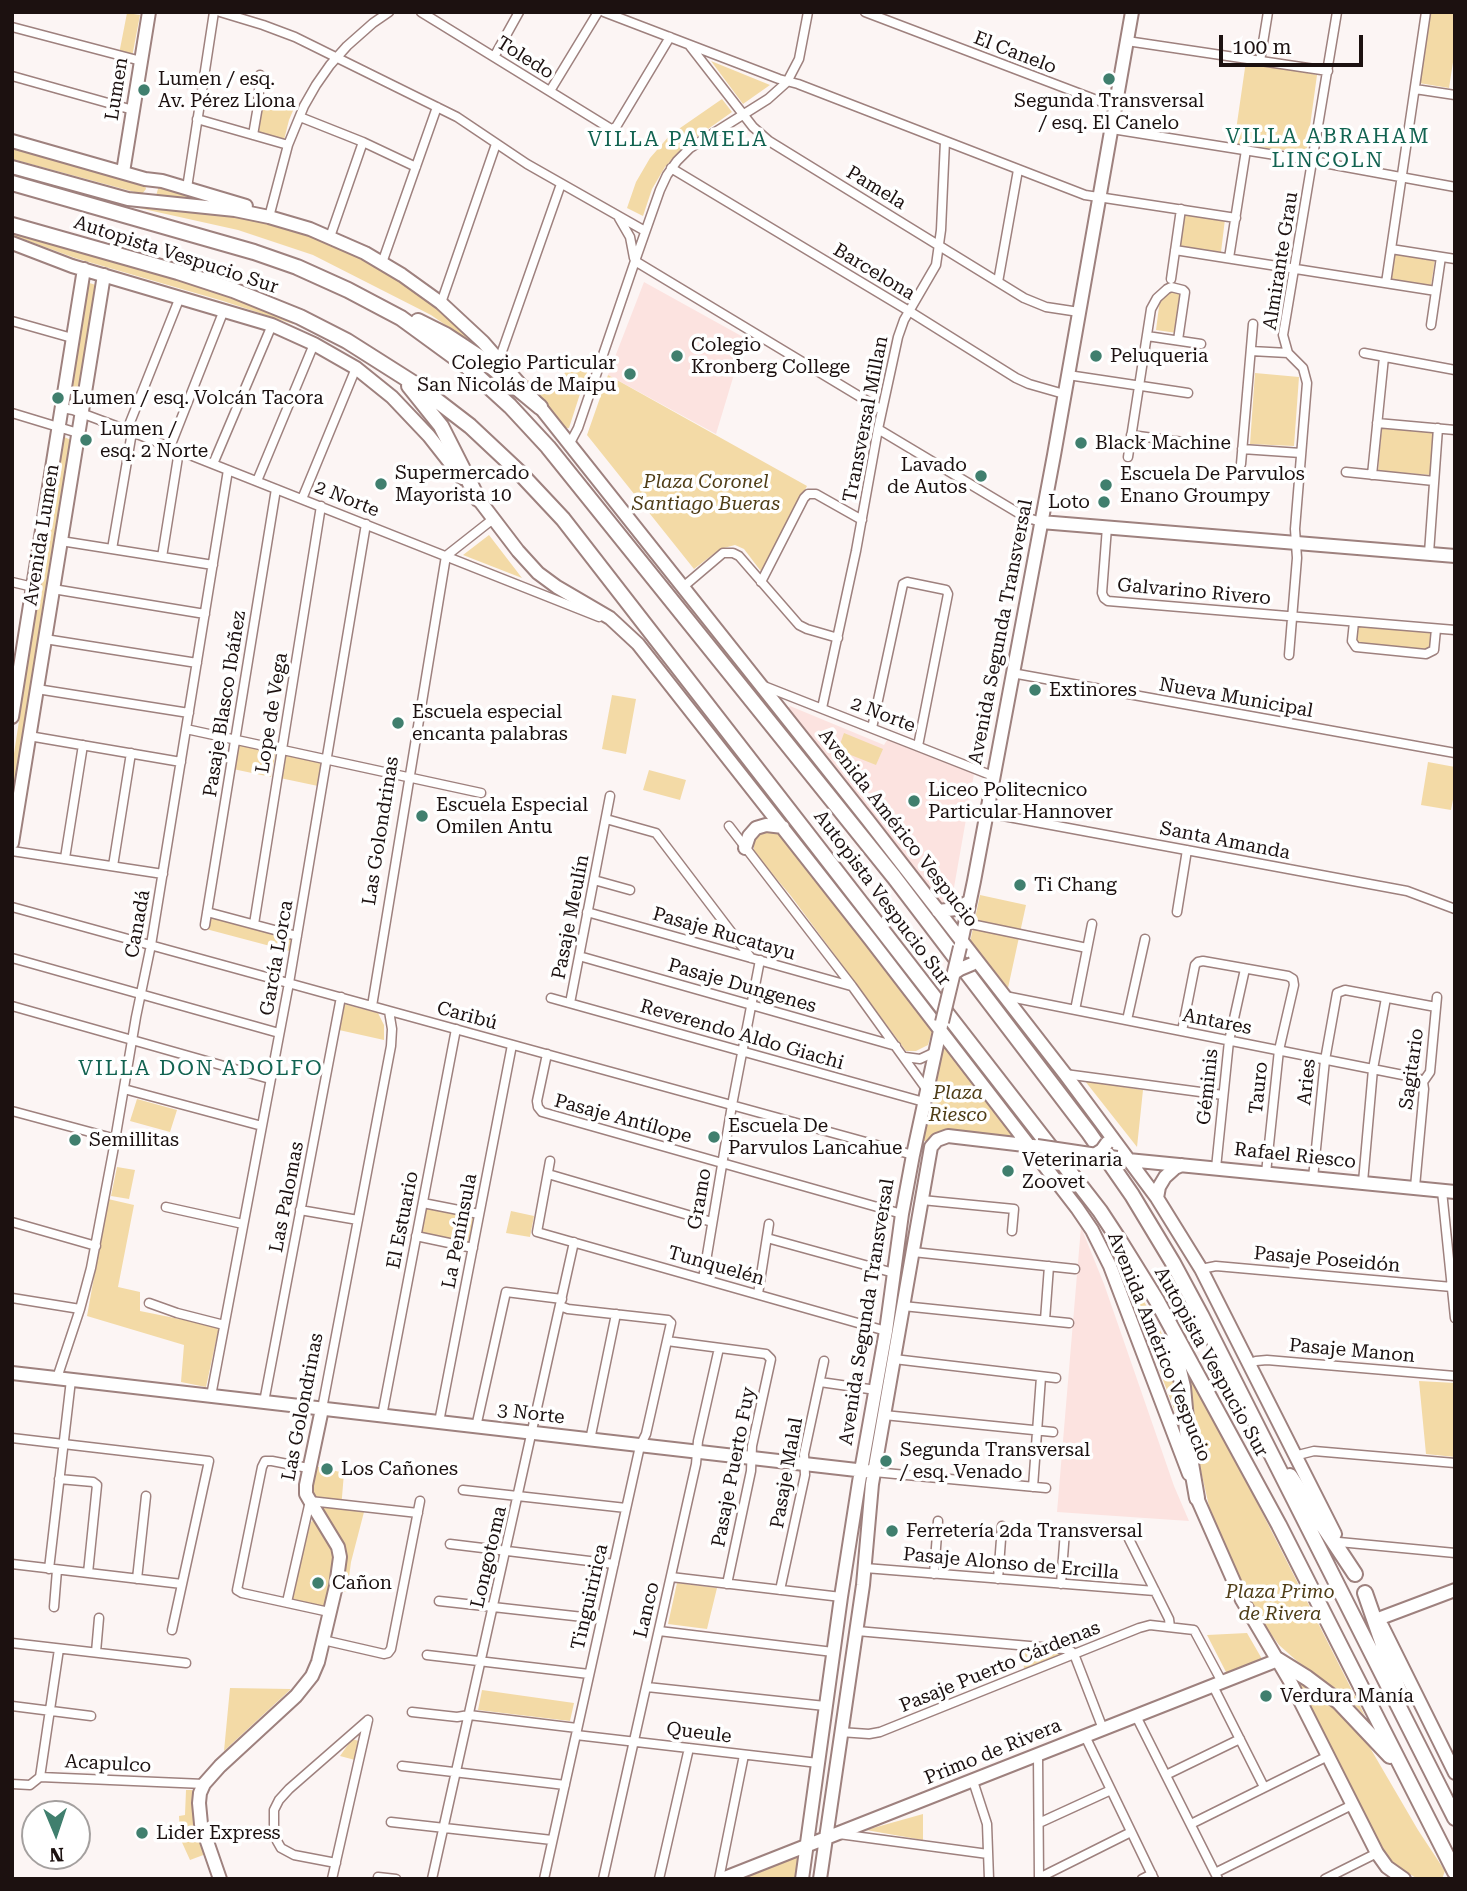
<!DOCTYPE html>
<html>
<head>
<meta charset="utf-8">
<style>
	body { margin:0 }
	#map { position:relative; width:1467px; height:1891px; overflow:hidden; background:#fcf5f4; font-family:"Roboto Serif",serif }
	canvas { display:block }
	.frame { position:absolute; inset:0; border:14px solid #1c1110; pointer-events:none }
	.north { position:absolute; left:21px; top:1800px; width:70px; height:70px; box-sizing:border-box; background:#fff; border:2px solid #a4a09f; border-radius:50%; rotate:178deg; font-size:19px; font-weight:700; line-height:28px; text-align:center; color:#1c1110 }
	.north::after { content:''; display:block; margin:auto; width:24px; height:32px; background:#407f6e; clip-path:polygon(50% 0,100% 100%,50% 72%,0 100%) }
	.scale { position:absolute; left:1219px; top:35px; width:144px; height:32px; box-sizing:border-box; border:4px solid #1c1110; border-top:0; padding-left:9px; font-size:21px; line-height:24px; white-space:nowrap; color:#1c1110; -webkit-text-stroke:5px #fff; paint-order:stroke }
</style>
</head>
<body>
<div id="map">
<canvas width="1467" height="1891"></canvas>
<div class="frame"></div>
<div class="north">N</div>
<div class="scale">100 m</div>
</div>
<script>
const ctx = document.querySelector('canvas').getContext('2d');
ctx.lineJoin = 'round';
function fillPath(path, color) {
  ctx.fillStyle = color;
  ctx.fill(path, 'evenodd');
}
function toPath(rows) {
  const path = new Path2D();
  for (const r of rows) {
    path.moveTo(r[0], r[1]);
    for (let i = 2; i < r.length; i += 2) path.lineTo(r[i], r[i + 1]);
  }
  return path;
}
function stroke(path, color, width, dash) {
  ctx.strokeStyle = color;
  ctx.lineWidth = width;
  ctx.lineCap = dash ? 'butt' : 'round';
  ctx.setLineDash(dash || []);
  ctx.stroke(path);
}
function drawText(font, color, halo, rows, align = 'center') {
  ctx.font = font + ' "Roboto Serif",serif';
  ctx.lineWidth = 7;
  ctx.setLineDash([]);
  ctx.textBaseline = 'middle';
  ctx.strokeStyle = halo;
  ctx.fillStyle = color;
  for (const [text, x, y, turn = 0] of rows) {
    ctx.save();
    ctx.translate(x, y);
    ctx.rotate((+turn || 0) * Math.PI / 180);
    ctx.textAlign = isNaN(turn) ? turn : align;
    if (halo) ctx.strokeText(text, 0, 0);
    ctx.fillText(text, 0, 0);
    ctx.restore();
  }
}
fillPath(toPath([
	[644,282,745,338,716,434,608,375],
	[790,706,884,745,887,740,974,774,953,893,948,902,943,904,938,901,787,709],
	[1081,1227,1104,1284,1174,1486,1189,1521,1057,1512]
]), '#fce3e0');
fillPath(toPath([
	[1428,12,1455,12,1455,49,1449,88,1419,83],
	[127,13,140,15,132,57,119,54],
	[711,61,770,85,743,104],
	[1246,61,1317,75,1307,148,1301,152,1234,144],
	[265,95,295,106,289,120,284,140,258,132],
	[722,99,732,112,684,146,665,167,652,189,643,216,627,208,636,182,650,158,670,135],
	[12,147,145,185,146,189,142,194,12,159],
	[159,185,213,201,156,196],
	[132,204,217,212,263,221,305,231,349,249,402,280,452,315,486,353,431,315,313,255,238,230,130,206],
	[1185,213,1225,219,1221,252,1180,247],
	[12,230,215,289,294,321,293,324,223,301,75,258,12,235],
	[1392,252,1435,259,1431,286,1389,279],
	[86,282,96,285,77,401,69,399],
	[1170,290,1183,292,1177,333,1156,330,1160,299],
	[568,363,588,369,569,428,563,429,527,380,559,390],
	[1255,373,1299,377,1294,446,1250,444],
	[608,375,807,486,763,574,744,549,735,545,720,549,694,569,587,435],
	[1382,425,1435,430,1431,475,1378,471],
	[62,436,71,440,12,810,12,767],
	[489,535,522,578,463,555],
	[1362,624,1428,631,1432,634,1432,646,1424,651,1359,645,1356,641,1357,627],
	[612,695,636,699,626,754,602,749],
	[844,733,883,749,876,765,838,750],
	[238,744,276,752,271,777,233,769],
	[285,753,324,761,318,786,280,778],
	[1428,762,1455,767,1455,789,1451,810,1421,805],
	[649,770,686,780,680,800,643,790],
	[778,830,933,1029,928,1045,916,1051,906,1051,791,896,754,852,754,842,759,834,763,831],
	[980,895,1026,905,1008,988,970,942],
	[210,915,293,937,289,951,206,929],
	[715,918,741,949,710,938],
	[344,1004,378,1013,384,1025,384,1040,339,1030],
	[944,1041,1019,1139,922,1141],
	[1085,1081,1143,1090,1137,1147],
	[137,1099,177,1110,170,1132,130,1121],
	[117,1167,135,1170,129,1199,111,1196],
	[108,1199,134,1205,118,1287,140,1292,140,1311,219,1327,206,1387,181,1382,184,1345,87,1316],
	[426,1207,475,1216,470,1243,421,1234],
	[511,1211,534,1216,530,1237,506,1233],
	[1115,1249,1161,1332,1170,1352,1177,1374,1183,1433,1119,1263,1112,1251],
	[1186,1367,1189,1368,1365,1716,1347,1697,1297,1661,1279,1645,1259,1618,1225,1546,1209,1506,1197,1454,1191,1391],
	[1419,1381,1455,1383,1455,1457,1426,1454],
	[315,1466,344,1473,341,1509,364,1512,351,1562,347,1592,340,1590,343,1547,339,1536,312,1496],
	[316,1517,332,1545,335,1568,327,1605,319,1607,289,1600,311,1522],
	[677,1583,717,1588,707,1629,668,1624],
	[1247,1633,1262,1659,1227,1674,1207,1635],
	[1023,1650,1068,1654,1024,1670],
	[1288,1667,1315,1689,1338,1711,1355,1728,1369,1746,1418,1830,1445,1871,1442,1879,1418,1879,1396,1866,1384,1851],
	[230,1688,291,1689,224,1751],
	[482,1690,574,1703,570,1721,478,1710],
	[352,1739,359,1741,355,1760,340,1756],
	[186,1790,192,1790,197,1797,206,1854,190,1860,180,1838,179,1816,185,1815],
	[923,1814,923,1840,866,1830],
	[802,1855,799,1879,738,1879]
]), '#f3daa6');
const street = toPath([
	[220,12,263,25,295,37,457,117,527,164,645,231],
	[421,12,611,129,616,127,670,37],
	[604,12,779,79,798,84,1085,195,1236,218],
	[865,12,1115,107],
	[12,27,141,61],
	[1127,41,1328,71],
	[690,46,753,127,769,141,1024,298,1046,307,1079,312],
	[494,57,519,12],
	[1260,61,1268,12],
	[12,76,133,110],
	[1415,89,1455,95],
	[550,91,598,12],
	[300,117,363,142,416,167],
	[197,119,288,145],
	[1112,129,1313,161,1455,187],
	[253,135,258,106,260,75],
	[671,168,909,311,1016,378,1029,384,1064,394],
	[187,188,214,12],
	[269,217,288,145,304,106,316,85,330,65,347,46,373,23,389,12],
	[619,218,630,237,634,258],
	[330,237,363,142],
	[1391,249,1455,259],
	[1175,250,1436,291],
	[1229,258,1246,150],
	[635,261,882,410],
	[382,263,437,107],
	[1171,279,1181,209],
	[998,282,1018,170],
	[1386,283,1426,12],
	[441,303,496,144],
	[12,321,72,338],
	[1431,325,1441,257],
	[1147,336,1201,344],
	[1251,351,1288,353],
	[1364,353,1455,370],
	[499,360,561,184],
	[1068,375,1188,393],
	[62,408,73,410,132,432,599,617],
	[12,413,78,433],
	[1377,423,1455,430],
	[878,429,1025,517,1041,522],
	[127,430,180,297],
	[1131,435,1183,442],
	[569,445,578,428,635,261,660,190,667,175,677,161,690,148,768,99,787,82,799,59,808,12],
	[170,447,224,310],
	[1242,449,1301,453],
	[1128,457,1151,309,1157,298,1167,289,1171,287,1183,290,1185,292,1178,340],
	[213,464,272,325],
	[1241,464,1253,324],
	[1346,472,1434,481],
	[1372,475,1384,357],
	[257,481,314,344],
	[302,499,356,368],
	[1107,527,1102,593,1104,598,1108,601,1455,630],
	[61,541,213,565],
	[112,549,132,432],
	[1429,553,1438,428],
	[162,557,179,451],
	[12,582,33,587],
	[761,582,804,498,808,494,816,494,862,520],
	[683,587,723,553,733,553,739,556,799,625,807,629,838,638],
	[53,589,205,614],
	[1354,622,1352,641,1356,647,1426,654,1434,650,1436,629],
	[45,639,197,663],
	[1289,655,1297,558,1295,529,1307,383,1303,368,1288,353,1283,335,1337,12],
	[1012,673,1455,753],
	[764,686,993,776],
	[37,689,189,713],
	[822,708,856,551,878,429,898,337,904,320,936,265,941,230,945,141],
	[872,728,903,584,907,582,946,590,948,594,918,746],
	[186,729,481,793],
	[29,736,181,762],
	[987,813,1407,891,1455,909],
	[606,819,656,833,751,958],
	[729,826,852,986,927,1090],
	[12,851,163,874],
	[65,858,83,745],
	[113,866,131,753],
	[594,880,630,890],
	[12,907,913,1155],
	[207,912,297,936],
	[587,912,851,986],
	[1177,912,1187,850],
	[966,923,1087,948],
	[254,924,321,506],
	[205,925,276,489],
	[579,956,896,1046],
	[12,958,279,1033],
	[1005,996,1418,1078,1423,1082],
	[551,998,924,1102],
	[570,1003,610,796],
	[12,1006,270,1079],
	[372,1006,446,556,493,519],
	[1075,1010,1092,924],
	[1127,1020,1145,939],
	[1182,1031,1195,965,1198,962,1203,961,1288,976,1293,979,1294,985,1279,1050,1266,1173],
	[547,1054,537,1101,538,1107,542,1112,902,1214],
	[905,1057,920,1059,935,1052],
	[1065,1074,1223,1095],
	[124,1089,262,1126],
	[12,1111,116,1139],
	[550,1161,537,1232,886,1331],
	[1216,1168,1229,1041,1245,969],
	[548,1174,712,1222],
	[1313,1178,1325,1060,1337,993,1345,990,1436,1007],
	[1363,1182,1373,1069,1386,998],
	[1415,1187,1424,1089,1423,1082,1430,1072,1437,997],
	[1442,1191,1455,1318],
	[922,1200,1014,1209,1012,1231],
	[423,1203,479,1214],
	[166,1207,243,1224],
	[300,1210,358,1220],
	[12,1222,96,1246],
	[416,1236,473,1248],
	[767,1238,894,1273],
	[913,1252,1075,1269],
	[1201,1269,1216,1266,1452,1287],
	[703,1279,732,1105,760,960],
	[758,1294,769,1224],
	[12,1298,80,1309],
	[149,1303,177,1313,224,1325],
	[560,1306,568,1309,668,1320,671,1323],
	[903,1306,1069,1323],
	[1045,1320,1049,1266],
	[667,1341,766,1354,771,1359,752,1446,751,1471,727,1584],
	[894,1359,1056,1378],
	[1248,1364,1256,1361,1267,1360,1455,1376],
	[57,1378,80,1309,91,1268,113,1152,136,1017,151,945,228,470],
	[820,1382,876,1390],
	[211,1396,289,983,366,524],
	[264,1402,341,997],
	[322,1409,391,1046,392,1029,389,1011],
	[884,1415,1053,1432],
	[382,1416,456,1029],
	[439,1422,512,1045],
	[476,1427,506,1292,562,1299],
	[12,1438,209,1461,172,1630],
	[590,1440,616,1314],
	[1294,1456,1314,1451,1455,1463],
	[308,1468,272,1461,265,1461,262,1467,237,1590,242,1593,329,1612],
	[874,1472,1046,1488],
	[59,1479,93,1482,97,1485,88,1573],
	[1033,1487,1041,1377],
	[463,1490,626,1508],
	[1126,1533,1169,1619,1170,1627],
	[1339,1542,1455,1553],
	[450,1544,614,1564],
	[12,1564,182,1584],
	[865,1568,1155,1591],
	[49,1569,71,1380],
	[934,1574,938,1521],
	[671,1577,841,1597],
	[137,1579,146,1496],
	[998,1579,1002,1526],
	[1061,1584,1065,1531],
	[780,1590,805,1475,804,1454,824,1361],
	[439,1601,601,1619],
	[287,1602,310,1501,418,1513],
	[54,1607,57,1570],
	[659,1631,833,1652],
	[857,1631,1064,1649,1071,1651,1074,1654],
	[323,1640,384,1654,388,1653,391,1649,420,1501],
	[12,1643,186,1663],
	[96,1652,99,1618],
	[1074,1654,1103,1729],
	[427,1655,589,1674],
	[1213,1686,1264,1787],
	[647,1687,825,1706],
	[12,1706,91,1716],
	[412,1712,457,1717,469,1715,577,1728],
	[1136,1716,1218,1879],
	[840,1732,869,1734,880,1732,1139,1628,1150,1625,1194,1630,1222,1682],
	[576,1735,818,1763],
	[1085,1736,1154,1879],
	[1038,1755,1039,1879],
	[402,1766,565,1785],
	[1166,1775,1240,1739],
	[40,1777,59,1649],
	[973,1781,987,1824,989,1879],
	[12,1784,30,1785,40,1777,204,1784],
	[391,1822,552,1840],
	[1039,1823,1111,1790],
	[1191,1824,1328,1756],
	[839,1834,988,1854],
	[336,1863,294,1855,281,1848,277,1841,274,1829,274,1810,279,1800,289,1789,368,1720],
	[1215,1873,1352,1805],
	[378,1877,396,1879],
	[1039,1878,1131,1832],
	[332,1879,368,1720],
	[432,1879,574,1242],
	[544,1879,640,1446,646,1434,671,1323],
	[603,1879,696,1464,698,1441,719,1348],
	[659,1879,689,1748],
	[719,1879,744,1755],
	[1142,1879,1152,1874],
	[1325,1879,1377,1853]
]);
const secondary = toPath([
	[12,141,145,179,162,181,246,206],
	[12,167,128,199,235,210,269,217,310,229,365,253,402,275,441,303,483,342,540,407,867,819,1065,1074,1157,1198,1201,1269,1335,1534],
	[123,172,149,12],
	[12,243,72,266,272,325,314,344,356,368,392,397,429,436,462,478],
	[473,492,518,551,538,573,557,587,610,618,638,644,870,939,1077,1208,1092,1230,1110,1266,1189,1474],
	[1041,522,1455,556],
	[12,717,84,269],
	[12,843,104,275],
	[745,848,749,836,756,828,766,825,783,827],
	[938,911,956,909,970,901],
	[961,943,974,881,1054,455,1132,12],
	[1128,1160,1455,1192],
	[1157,1198,1159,1187,1165,1177,1175,1168,1182,1165],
	[12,1373,874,1472],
	[1378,1619,1455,1590],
	[220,1879,201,1824,199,1803,200,1793,204,1784,220,1766,296,1696,312,1676,318,1662,336,1586,340,1557,338,1547,310,1501,306,1494,306,1485,322,1409],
	[722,1879,1278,1660],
	[802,1879,841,1597,859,1482,886,1331,902,1214,913,1155,941,1026],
	[820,1879,863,1585,872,1484,931,1147,937,1140,948,1136,1033,1146]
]);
const primary = toPath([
	[1197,1498,1242,1600,1291,1683,1377,1853,1387,1867,1404,1879],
	[1382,1626,1455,1773]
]);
const highway = toPath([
	[12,183,254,252,297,267,348,290,401,318,464,364,510,406,548,447,894,877,1089,1133,1132,1195,1173,1263,1201,1315,1455,1818],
	[12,225,178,272,233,290,300,317,347,341,418,386,470,426,518,471,563,519,1100,1211,1121,1243,1157,1301,1279,1525,1455,1872],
	[418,321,446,335,481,358,540,407],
	[409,386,441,426,478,499],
	[1172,1341,1183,1387,1189,1452,1197,1498],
	[1290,1476,1355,1574],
	[1365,1593,1402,1699],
	[1278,1660,1307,1678,1339,1702,1390,1756]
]);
stroke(street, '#9e817e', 11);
stroke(secondary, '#9e817e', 16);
stroke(primary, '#9e817e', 16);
stroke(highway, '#9e817e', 18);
stroke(street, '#fff', 8);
stroke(secondary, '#fff', 12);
stroke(primary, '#fff', 12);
stroke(highway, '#fff', 14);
const secondaryBridge = toPath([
	[954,973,960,969,972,964],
	[942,1022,960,947],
	[1037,1146,1117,1158],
	[1094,1155,1102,1150,1107,1143]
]);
stroke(secondaryBridge, '#9e817e', 16, []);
stroke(secondaryBridge, '#fff', 12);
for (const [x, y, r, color] of [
	[1109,79,7,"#407f6e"],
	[144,90,7,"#407f6e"],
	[677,356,7,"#407f6e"],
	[1096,356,7,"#407f6e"],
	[630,374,7,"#407f6e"],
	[58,398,7,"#407f6e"],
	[86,440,7,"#407f6e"],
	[1081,443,7,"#407f6e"],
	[981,476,7,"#407f6e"],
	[381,484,7,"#407f6e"],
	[1106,485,7,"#407f6e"],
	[1104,502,7,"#407f6e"],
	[1035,690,7,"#407f6e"],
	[398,723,7,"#407f6e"],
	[914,801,7,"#407f6e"],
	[422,816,7,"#407f6e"],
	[1020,885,7,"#407f6e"],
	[714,1137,7,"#407f6e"],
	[75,1140,7,"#407f6e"],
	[1008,1171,7,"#407f6e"],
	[886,1461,7,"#407f6e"],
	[327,1469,7,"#407f6e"],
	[892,1531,7,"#407f6e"],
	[318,1583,7,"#407f6e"],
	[1266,1696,7,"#407f6e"],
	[142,1833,7,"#407f6e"]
]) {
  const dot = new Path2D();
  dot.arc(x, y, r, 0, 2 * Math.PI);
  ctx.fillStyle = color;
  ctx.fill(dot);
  stroke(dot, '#fff', 2.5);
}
drawText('19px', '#1c1110', '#fff', [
	["El Canelo",1015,53,21],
	["Toledo",525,58,32],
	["Lumen",117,89,-81],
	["Pamela",876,188,31],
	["Autopista Vespucio Sur",176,255,18],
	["Almirante Grau",1281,261,-81],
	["Barcelona",874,272,31],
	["Transversal Millan",866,419,-79],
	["2 Norte",347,499,22],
	["Avenida Lumen",42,535,-81],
	["Galvarino Rivero",1194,592,5],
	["Avenida Segunda Transversal",1001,632,-79],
	["Nueva Municipal",1236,698,10],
	["Pasaje Blasco Ibáñez",225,704,-81],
	["Lope de Vega",272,713,-81],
	["2 Norte",883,715,21],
	["Avenida Américo Vespucio",898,828,52],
	["Las Golondrinas",381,831,-81],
	["Santa Amanda",1225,841,11],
	["Autopista Vespucio Sur",882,898,53],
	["Pasaje Meulín",571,917,-79],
	["Canadá",138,924,-80],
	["Pasaje Rucatayu",724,934,16],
	["García Lorca",277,958,-80],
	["Pasaje Dungenes",742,986,16],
	["Caribú",467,1016,15],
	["Antares",1217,1022,11],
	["Reverendo Aldo Giachi",742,1035,16],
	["Sagitario",1412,1069,-82],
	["Aries",1307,1082,-84],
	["Géminis",1208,1087,-84],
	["Tauro",1259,1088,-84],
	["Pasaje Antílope",623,1119,15],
	["Rafael Riesco",1295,1156,6],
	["Las Palomas",287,1197,-79],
	["Gramo",700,1199,-80],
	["El Estuario",403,1220,-79],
	["La Península",460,1231,-79],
	["Pasaje Poseidón",1327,1260,5],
	["Tunquelén",716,1266,16],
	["Avenida Segunda Transversal",867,1312,-81],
	["Avenida Américo Vespucio",1159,1347,68],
	["Pasaje Manon",1352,1351,5],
	["Autopista Vespucio Sur",1211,1362,61],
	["Las Golondrinas",303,1407,-79],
	["3 Norte",531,1414,7],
	["Pasaje Puerto Fuy",734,1467,-79],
	["Pasaje Malal",787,1473,-80],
	["Longotoma",489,1557,-77],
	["Pasaje Alonso de Ercilla",1011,1564,5],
	["Tinguiririca",590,1597,-77],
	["Lanco",647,1610,-77],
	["Pasaje Puerto Cárdenas",1000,1667,-22],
	["Queule",699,1733,7],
	["Primo de Rivera",993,1752,-22],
	["Acapulco",108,1764,3]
]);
drawText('19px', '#1c1110', '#fff', [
	["Lumen / esq.",158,79],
	["Av. Pérez Llona",158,101],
	["Segunda Transversal",1109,101,"center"],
	["/ esq. El Canelo",1109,123,"center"],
	["Colegio",691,345],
	["Kronberg College",691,367],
	["Peluqueria",1110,356],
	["Colegio Particular",616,363,"right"],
	["San Nicolás de Maipu",616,385,"right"],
	["Lumen / esq. Volcán Tacora",72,398],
	["Lumen /",100,429],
	["esq. 2 Norte",100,451],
	["Black Machine",1095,443],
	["Lavado",967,465,"right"],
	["de Autos",967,487,"right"],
	["Supermercado",395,473],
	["Mayorista 10",395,495],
	["Escuela De Parvulos",1120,474],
	["Enano Groumpy",1120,496],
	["Loto",1090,502,"right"],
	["Extinores",1049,690],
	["Escuela especial",412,712],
	["encanta palabras",412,734],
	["Liceo Politecnico",928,790],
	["Particular Hannover",928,812],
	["Escuela Especial",436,805],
	["Omilen Antu",436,827],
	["Ti Chang",1034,885],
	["Escuela De",728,1126],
	["Parvulos Lancahue",728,1148],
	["Semillitas",89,1140],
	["Veterinaria",1022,1160],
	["Zoovet",1022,1182],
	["Segunda Transversal",900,1450],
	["/ esq. Venado",900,1472],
	["Los Cañones",341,1469],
	["Ferretería 2da Transversal",906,1531],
	["Cañon",332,1583],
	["Verdura Manía",1280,1696],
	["Lider Express",156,1833]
], 'left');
drawText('italic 19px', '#4f3d17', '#fff', [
	["Plaza Coronel",706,482],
	["Santiago Bueras",706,504],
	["Plaza",958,1093],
	["Riesco",958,1115],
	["Plaza Primo",1280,1592],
	["de Rivera",1280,1614]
]);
ctx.letterSpacing = '2px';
drawText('21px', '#126351', '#fff', [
	["VILLA ABRAHAM",1328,137],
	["LINCOLN",1328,161],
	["VILLA PAMELA",678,140],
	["VILLA DON ADOLFO",201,1069]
]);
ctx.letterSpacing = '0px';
</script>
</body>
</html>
